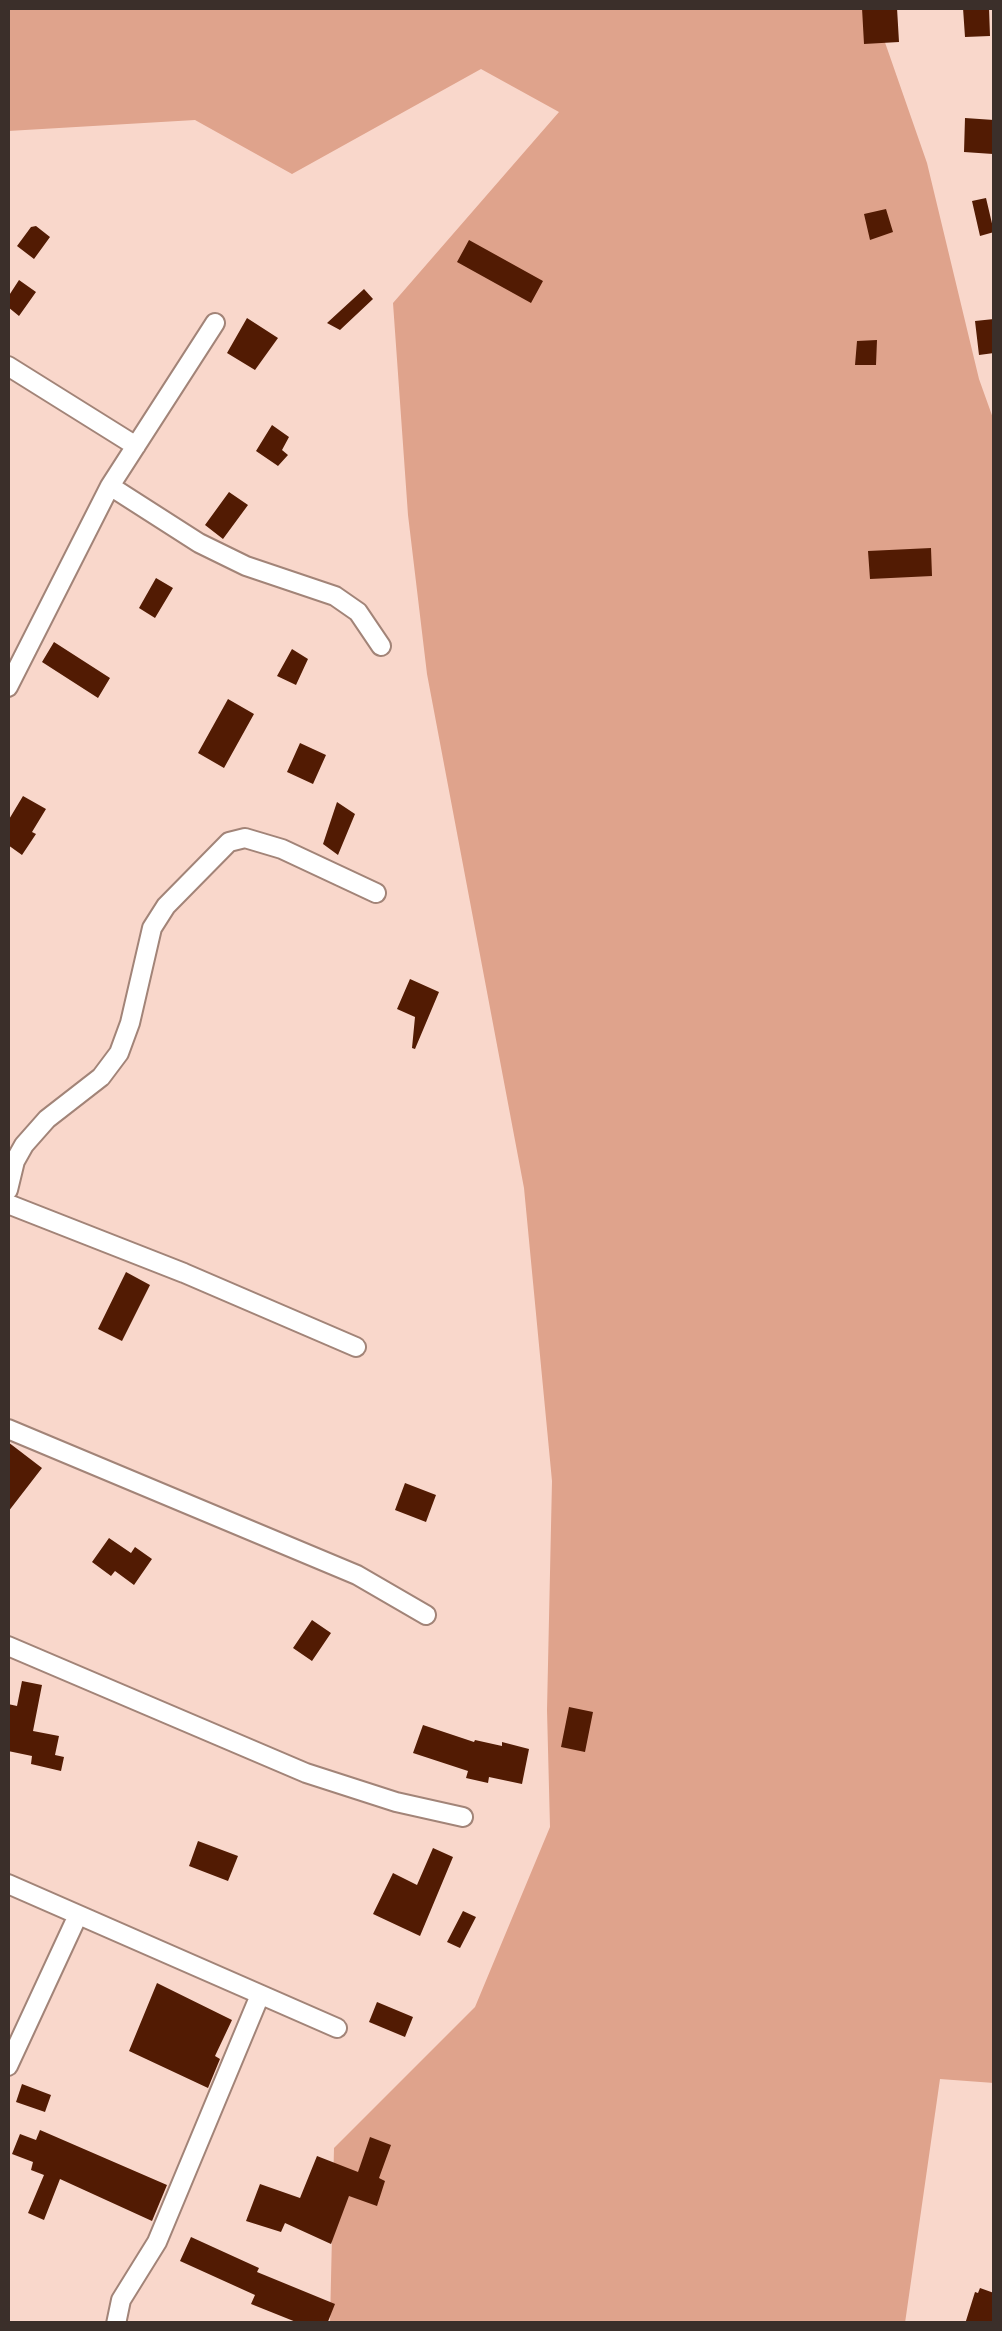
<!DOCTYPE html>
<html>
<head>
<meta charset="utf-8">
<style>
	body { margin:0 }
	#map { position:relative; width:1002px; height:2331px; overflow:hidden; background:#f9d7cb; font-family:"IBM Plex Sans",sans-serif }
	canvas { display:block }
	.frame { position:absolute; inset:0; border:10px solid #3b2f2a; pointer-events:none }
</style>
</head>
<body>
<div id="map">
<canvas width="1002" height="2331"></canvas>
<div class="frame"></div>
</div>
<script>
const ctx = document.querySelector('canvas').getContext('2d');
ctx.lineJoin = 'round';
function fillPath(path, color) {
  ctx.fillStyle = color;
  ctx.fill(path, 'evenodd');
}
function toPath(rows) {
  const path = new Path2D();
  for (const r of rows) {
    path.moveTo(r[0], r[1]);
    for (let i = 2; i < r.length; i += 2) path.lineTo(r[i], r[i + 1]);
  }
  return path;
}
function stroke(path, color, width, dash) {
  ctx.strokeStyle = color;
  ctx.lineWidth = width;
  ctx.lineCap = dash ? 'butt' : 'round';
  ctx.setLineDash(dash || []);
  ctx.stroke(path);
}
fillPath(toPath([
	[8,8,873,8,927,163,979,379,994,421,994,2083,940,2079,905,2323,330,2323,334,2148,475,2007,550,1827,547,1710,552,1481,524,1188,427,674,408,515,393,303,559,112,481,69,292,174,195,120,8,131]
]), '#dfa38c');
fillPath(toPath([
	[862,8,897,8,899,42,864,44],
	[963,8,989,8,990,36,965,37],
	[965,118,994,120,993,154,964,152],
	[986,198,994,232,980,236,972,201],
	[886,209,893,232,870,240,864,214],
	[36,226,50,237,34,259,17,246,31,227],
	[469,240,543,281,531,303,457,262],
	[19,280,36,292,19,316,8,307,8,297],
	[364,289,373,299,340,330,327,323],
	[247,318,278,338,255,370,227,353],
	[994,319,994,353,979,355,975,321],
	[877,340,876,365,855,365,857,341],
	[272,425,289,437,282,450,288,455,278,466,256,451],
	[229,492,248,505,223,539,205,525],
	[931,548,932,576,870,579,868,551],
	[156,578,173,588,155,618,139,608],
	[54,642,110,678,98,698,42,662],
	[292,649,308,659,296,685,277,676],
	[228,699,254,714,224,768,198,753],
	[300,743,326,755,313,784,287,772],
	[23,796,46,809,32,832,36,834,22,855,8,845,8,821],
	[337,802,355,814,338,855,323,844],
	[410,979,439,992,415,1049,412,1048,415,1017,397,1009],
	[126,1272,150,1285,122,1341,98,1329],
	[8,1442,42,1468,8,1512],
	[405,1483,436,1495,426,1522,395,1510],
	[109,1538,131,1553,135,1547,152,1559,134,1585,115,1571,111,1576,92,1562],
	[312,1620,331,1633,312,1661,293,1648],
	[22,1681,42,1685,33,1731,59,1736,55,1755,64,1757,61,1771,31,1764,32,1756,8,1751,8,1704,17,1706],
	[569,1707,593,1712,585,1752,561,1747],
	[423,1725,474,1742,475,1740,502,1746,502,1742,529,1749,522,1784,489,1777,488,1783,466,1778,468,1771,413,1753],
	[198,1841,238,1856,228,1881,189,1866],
	[433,1848,453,1857,420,1936,373,1914,393,1873,417,1885],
	[463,1911,476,1917,460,1948,447,1942],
	[157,1983,232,2020,215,2056,220,2059,208,2088,129,2051],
	[377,2002,413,2017,405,2037,369,2022],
	[22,2084,51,2095,45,2112,16,2102],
	[40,2130,167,2185,152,2221,60,2179,44,2220,28,2213,44,2175,31,2170,33,2162,12,2154,20,2134,36,2140],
	[370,2137,391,2145,379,2178,385,2181,377,2206,349,2196,331,2244,285,2223,281,2232,246,2221,260,2184,300,2198,317,2156,358,2172],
	[191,2237,259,2268,257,2272,335,2304,327,2324,301,2324,251,2304,255,2295,180,2261],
	[980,2288,994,2293,994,2324,965,2324,975,2292,978,2293]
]), '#521b03');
const street = toPath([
	[8,366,136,446],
	[110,486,199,543,246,566,335,596,358,612,381,646],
	[8,687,110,486,215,323],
	[8,1190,15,1161,24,1145,47,1119,101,1077,119,1053,130,1023,152,928,166,906,229,842,245,838,282,849,376,893],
	[8,1204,184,1273,356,1347],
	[8,1429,357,1575,426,1615],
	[8,1646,306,1773,396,1802,463,1817],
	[8,1884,337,2028],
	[8,2066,78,1915],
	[116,2324,121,2300,157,2242,260,1995]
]);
stroke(street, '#a28478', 22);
stroke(street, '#fff', 18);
</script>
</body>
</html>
